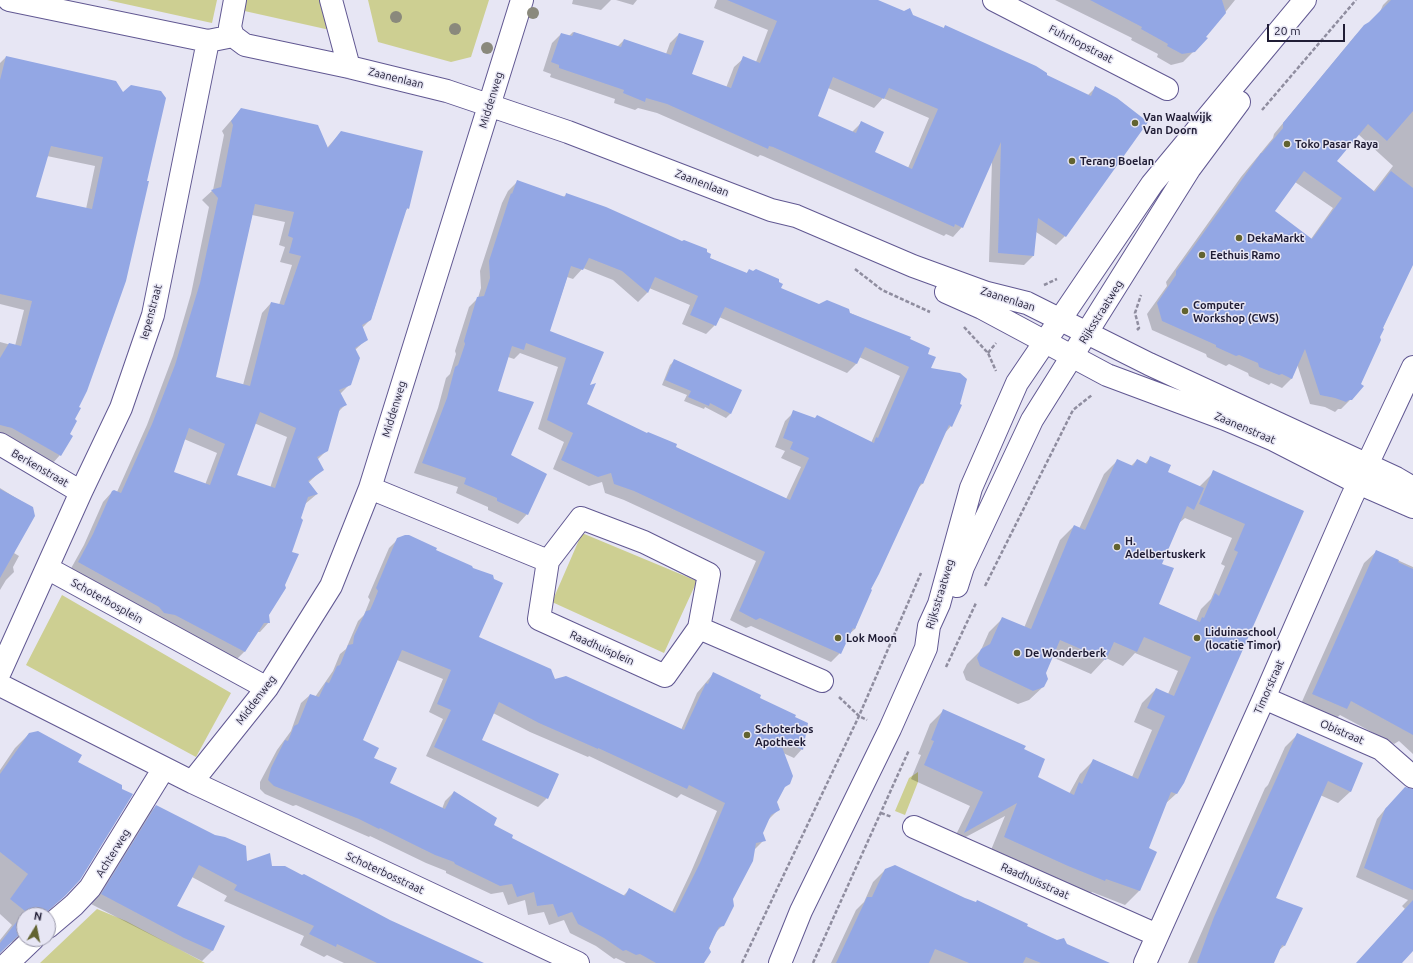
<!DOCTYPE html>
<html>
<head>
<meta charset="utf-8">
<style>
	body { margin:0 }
	#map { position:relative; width:1413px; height:963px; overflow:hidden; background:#e7e6f4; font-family:Ubuntu,sans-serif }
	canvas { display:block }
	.north { position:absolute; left:16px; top:907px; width:40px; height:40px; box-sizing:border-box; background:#e7e6f4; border:1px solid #9796a8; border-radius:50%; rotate:10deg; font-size:11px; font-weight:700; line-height:16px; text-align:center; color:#201d35 }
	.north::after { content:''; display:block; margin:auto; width:14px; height:18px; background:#626330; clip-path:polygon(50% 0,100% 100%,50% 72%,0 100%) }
	.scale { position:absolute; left:1267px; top:24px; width:78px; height:18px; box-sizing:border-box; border:2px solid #201d35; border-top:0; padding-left:5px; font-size:12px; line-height:14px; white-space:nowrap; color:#201d35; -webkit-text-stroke:3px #e7e6f4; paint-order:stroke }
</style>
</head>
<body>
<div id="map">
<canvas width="1413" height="963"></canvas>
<div class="north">N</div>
<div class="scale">20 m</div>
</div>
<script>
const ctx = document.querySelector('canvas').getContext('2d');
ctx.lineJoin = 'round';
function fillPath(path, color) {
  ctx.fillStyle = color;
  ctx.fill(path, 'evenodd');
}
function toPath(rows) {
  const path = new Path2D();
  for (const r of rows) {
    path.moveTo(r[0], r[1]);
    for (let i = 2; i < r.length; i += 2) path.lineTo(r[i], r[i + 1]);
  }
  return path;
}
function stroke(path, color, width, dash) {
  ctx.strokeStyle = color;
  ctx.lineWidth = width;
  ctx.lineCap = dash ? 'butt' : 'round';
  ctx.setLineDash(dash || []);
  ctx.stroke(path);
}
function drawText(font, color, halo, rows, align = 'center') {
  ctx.font = font + ' Ubuntu,sans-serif';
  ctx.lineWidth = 3;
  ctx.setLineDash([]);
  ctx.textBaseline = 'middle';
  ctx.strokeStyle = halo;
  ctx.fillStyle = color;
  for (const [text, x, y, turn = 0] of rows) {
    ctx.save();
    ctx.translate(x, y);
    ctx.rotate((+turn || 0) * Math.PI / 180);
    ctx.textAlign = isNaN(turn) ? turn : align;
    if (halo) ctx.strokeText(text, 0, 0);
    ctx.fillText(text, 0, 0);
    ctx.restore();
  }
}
fillPath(toPath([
	[107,0,217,0,212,23],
	[242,0,322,0,330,30,240,10],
	[368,0,489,0,471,57,451,62,378,42],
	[582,533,697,581,664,653,552,602],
	[62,595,231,693,196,757,26,665],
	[918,772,918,782,905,815,895,811,909,778],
	[97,909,126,921,205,963,40,963]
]), '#cdcf92');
fillPath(toPath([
	[573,0,611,0,601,10,572,4],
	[616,0,637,0,633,5],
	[717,0,875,0,943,29,945,26,1087,96,1095,88,1065,236,1056,245,1036,232,1033,256,1024,265,989,262,992,160,962,227,953,237,946,234,944,236,763,156,760,155,758,157,657,113,638,108,635,110,614,103,615,99,612,98,550,77,551,74,543,71,552,43,561,34,569,36,573,32,617,47,624,40,666,54,670,43,679,34,691,74,726,88,734,67,744,58,756,62,768,30,714,8],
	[828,88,874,108,883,98,929,118,908,168,874,153,861,123,852,132,816,117],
	[1055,0,1235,0,1194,51,1183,62,1171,65,1157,57,1158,54,1131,40,1132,38],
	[1388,0,1413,0,1413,260,1351,399,1341,409,1338,409,1335,412,1325,407,1310,404,1297,364,1292,378,1282,388,1271,383,1269,385,1249,376,1248,373,1229,364,1226,366,1207,357,1206,354,1152,330,1147,314,1167,286,1166,282,1241,177,1273,138,1274,134,1355,36,1379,14,1383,5],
	[1358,134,1393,166,1373,192,1336,161],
	[1295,182,1333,208,1311,239,1273,211],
	[6,57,115,82,74,419,60,455,52,464,0,434,0,342,15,346,24,310,0,304,0,63],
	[47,156,95,166,86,209,35,198],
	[241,109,327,148,341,132,408,208,405,211,371,319,362,328,367,339,355,350,350,384,340,394,346,404,337,413,327,450,317,460,322,470,308,483,317,494,305,504,268,615,269,622,260,632,257,632,244,652,235,661,69,572,84,545,103,502,112,492,117,492,147,425,173,356,191,294,209,207,202,200,213,190,224,135,222,131],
	[252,215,285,222,279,245,285,247,280,262,292,265,279,305,271,303,262,313,243,385,214,378],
	[254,423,287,437,270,488,235,476],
	[184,439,217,453,205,485,172,472],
	[517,182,563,197,566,195,746,274,749,270,780,289,819,305,850,313,909,339,926,354,930,369,951,426,944,434,923,483,917,489,869,589,855,629,848,635,840,653,831,662,751,626,746,628,730,620,756,561,624,500,605,493,602,482,589,486,553,469,564,442,538,429,558,367,520,353,514,359,508,357,496,392,509,455,527,514,518,524,488,510,488,507,456,493,458,487,414,473,438,408,446,378,450,374,456,354,455,351,469,307,478,298,481,288,480,271,502,203,508,191],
	[583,268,613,280,638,302,647,293,649,288,690,305,682,324,706,334,715,325,719,317,847,373,856,364,859,357,900,376,871,443,794,412,785,421,775,447,785,451,781,458,801,467,786,499,585,405,588,386,549,332,567,277,573,279],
	[675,360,740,391,730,414,726,418,705,407,704,409,684,401,687,395,662,385,670,365],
	[1151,457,1167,473,1199,487,1214,472,1303,511,1176,794,1165,804,1148,849,1156,852,1139,891,1125,905,1092,892,1090,894,991,850,1005,816,951,845,970,806,911,779,921,755,918,754,930,724,944,710,1023,750,1037,778,1069,794,1080,774,1094,760,1132,777,1152,730,1134,722,1142,703,1156,689,1168,694,1178,671,1135,653,1123,666,1106,658,1091,674,1052,657,1045,672,1044,686,1029,700,1018,704,966,680,963,672,967,664,981,650,989,632,1003,618,1024,628,1060,540,1074,526,1079,529,1104,474,1118,460,1131,466,1137,460,1145,464],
	[1185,518,1232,538,1221,564,1225,566,1211,599,1201,609,1196,621,1158,604,1161,564,1179,523],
	[0,488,32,508,14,553,19,556,13,567,14,572,6,580,0,590],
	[398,539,435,550,478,638,554,681,681,730,697,693,713,674,759,699,802,749,794,758,783,753,783,789,776,802,778,810,768,820,762,833,764,840,754,850,732,899,723,925,715,933,703,963,626,963,616,958,614,959,596,946,570,933,564,920,549,925,544,912,528,915,525,900,508,905,503,892,491,894,446,873,446,871,426,863,370,836,369,837,296,805,293,806,265,794,260,789,260,782,277,750,291,731,301,703,310,695,315,697,333,671,340,654,346,649,358,621,364,615,370,600,368,597,389,548],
	[397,660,443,679,429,712,443,719,426,756,538,807,547,798,480,740,493,713,530,732,588,757,589,756,677,798,681,794,717,811,691,872,672,912,630,889,623,896,510,838,492,826,454,792,445,801,442,809,389,784,362,741],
	[1377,551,1413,567,1413,754,1399,741,1394,744,1340,715,1333,721,1300,706,1364,563],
	[29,734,76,762,65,895,44,915,24,915,24,937,10,943,0,953,0,940,12,925,0,914,0,770,15,748],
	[1297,735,1351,791,1338,803,1320,795,1275,899,1284,946,1278,951,1273,963,1188,963,1265,788,1268,785,1285,747],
	[156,806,247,862,271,868,480,963,344,963,327,955,324,957,300,945,304,936,224,901,227,896,192,877,175,906,224,927,212,951,202,961,91,904,145,817],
	[1387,807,1413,814,1413,950,1401,963,1357,963,1405,909,1402,906,1408,900,1356,877,1377,819],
	[885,870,1066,944,1095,963,831,963,856,910,864,902,873,882]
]), '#0003');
fillPath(toPath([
	[727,0,878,0,904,11,910,8,913,15,944,28,945,25,956,30,1036,66,1047,73,1047,75,1091,96,1095,86,1117,98,1148,122,1066,237,1038,218,1034,256,998,253,1001,142,963,228,955,224,954,227,773,147,769,146,768,149,667,104,646,98,645,102,623,93,624,90,621,89,559,68,559,65,551,62,561,33,572,36,574,32,621,47,624,39,671,55,679,33,704,41,692,74,731,88,743,56,760,63,777,21],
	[833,77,884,99,889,88,938,109,912,169,875,152,884,132,861,121,856,133,818,116],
	[1090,0,1222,0,1226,13,1206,37,1208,38,1195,52,1182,54,1167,46,1168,44,1141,29,1142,27],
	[1391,0,1413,0,1413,111,1387,141,1368,124,1337,161,1375,192,1391,171,1413,188,1413,265,1383,328,1384,329,1380,337,1381,340,1361,384,1364,386,1352,400,1349,400,1346,402,1335,398,1320,395,1305,349,1292,379,1282,374,1279,375,1259,367,1258,363,1239,355,1236,356,1216,347,1216,345,1162,321,1157,303,1176,275,1176,271,1261,153,1262,153,1283,128,1283,123,1364,25,1369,22],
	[1304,171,1342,198,1312,239,1275,211],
	[6,56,116,81,123,92,131,85,161,91,166,98,147,181,149,181,126,281,87,391,79,407,81,408,75,419,77,421,70,434,73,436,61,456,12,428,0,425,0,358,9,343,21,346,32,301,0,294,0,80],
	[51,146,103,157,92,209,36,197],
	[241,108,318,125,328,148,341,131,423,151,409,209,407,208,371,320,362,325,368,340,355,348,360,358,351,385,339,390,347,405,340,408,328,451,317,457,324,470,308,481,318,494,308,497,301,518,303,520,292,552,299,554,285,585,286,588,269,615,270,623,264,623,245,652,175,615,164,613,159,607,78,562,93,534,112,491,114,490,121,493,152,424,175,365,200,283,218,198,211,190,221,187,233,125,231,121],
	[255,204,294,212,288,236,293,238,289,253,301,256,284,305,271,302,250,386,216,377],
	[260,412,296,428,275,488,237,475],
	[189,428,225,444,210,485,174,472],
	[517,180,565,197,566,193,606,207,682,241,684,240,707,249,707,252,711,254,710,258,747,273,749,269,753,271,756,269,779,279,779,282,783,284,781,288,819,304,827,300,849,309,850,313,911,337,910,339,930,348,928,354,936,357,931,368,960,373,967,379,960,404,962,405,952,427,949,425,923,484,921,483,879,574,871,589,872,590,855,629,853,628,841,654,760,618,756,620,739,611,765,552,634,491,614,484,611,473,598,477,561,460,573,433,547,420,566,358,526,343,524,350,512,346,498,391,534,402,511,455,547,474,528,515,497,501,497,498,464,484,466,478,422,463,447,398,455,367,458,365,465,344,464,341,477,297,484,296,490,278,489,261,511,193,512,194],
	[589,258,622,271,648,293,655,277,698,296,690,315,716,326,725,307,857,364,865,347,909,367,878,438,876,437,874,443,817,415,815,418,793,410,783,438,793,442,790,449,809,458,790,500,676,447,677,444,648,432,647,433,587,404,596,383,590,385,604,352,550,331,571,266,583,270],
	[674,359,742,390,731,414,710,403,709,406,688,397,691,391,665,380],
	[1150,456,1171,465,1168,472,1204,488,1194,510,1187,506,1162,564,1174,568,1159,604,1200,622,1202,617,1204,618,1215,593,1219,596,1238,552,1234,550,1245,524,1199,504,1213,470,1304,511,1184,783,1177,794,1171,792,1149,848,1157,852,1140,891,1106,879,1105,881,1068,866,1004,837,1017,803,964,833,983,792,924,765,934,741,931,740,943,709,1026,746,1024,749,1045,759,1038,777,1074,795,1079,782,1082,784,1093,759,1138,779,1165,716,1147,708,1156,688,1174,696,1191,657,1144,637,1137,652,1114,642,1106,660,1060,640,1046,673,1048,679,1044,687,1033,691,980,666,977,658,981,649,990,644,1002,617,1031,629,1074,525,1085,530,1117,459,1133,466,1137,459,1147,464],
	[0,489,33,507,35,516,0,578],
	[405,535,409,535,437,548,436,550,472,566,473,568,493,575,494,579,503,583,479,637,551,669,555,679,566,676,575,680,684,730,706,683,708,684,713,672,761,695,760,698,796,715,795,717,808,723,803,750,779,739,793,776,790,784,785,787,777,802,780,810,771,815,763,833,766,841,756,843,753,861,733,899,734,906,724,926,719,927,714,937,709,948,711,952,704,963,656,963,640,954,636,955,626,950,623,951,604,938,578,924,572,912,558,917,553,904,537,906,534,892,517,897,512,884,500,886,455,864,454,862,435,855,380,828,379,829,359,819,274,786,268,780,271,768,285,740,288,741,294,726,298,724,310,694,319,697,326,682,329,683,337,666,340,665,348,645,353,644,354,636,366,611,370,610,374,601,378,591,376,588,397,538],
	[402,650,451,670,437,704,451,710,434,747,548,799,559,774,482,740,499,702,539,723,598,749,598,748,687,789,689,785,725,803,700,863,675,913,629,888,625,896,512,838,513,835,494,825,497,818,454,791,445,809,390,783,397,768,374,758,379,748,363,740],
	[1376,550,1399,560,1398,562,1413,569,1413,735,1351,701,1347,709,1312,694],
	[38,731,82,755,78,762,122,785,122,789,133,794,80,880,65,896,43,915,24,915,24,930,0,953,0,943,25,911,10,899,28,874,0,852,0,774,29,733],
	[1297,733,1363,763,1351,792,1328,781,1276,898,1303,908,1285,946,1282,945,1274,963,1197,963,1214,917],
	[1405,787,1413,789,1413,890,1364,868,1385,809],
	[156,805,215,835,225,837,246,846,247,861,270,853,272,866,285,866,302,875,304,874,390,920,484,963,377,963,337,944,336,947,309,934,314,926,234,890,237,885,199,865,177,906,225,926,213,951,184,938,101,894],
	[895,865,965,898,976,902,977,900,1028,924,1027,926,1057,940,1064,938,1067,944,1110,963,1041,963,1026,957,1023,963,969,963,935,949,929,963,836,963,867,897,872,897,885,869],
	[1413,900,1413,951,1402,963,1356,963]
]), '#93a7e4');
const minor = toPath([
	[9,0,208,41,233,36,245,45,349,67,447,91,568,132,771,210,796,216,913,266,987,293,1027,303,1149,364,1396,478,1413,488],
	[331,0,349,67],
	[994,0,1167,89],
	[233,36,230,27,235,0],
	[946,292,982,308,1107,375,1225,419,1274,440,1358,483,1413,507],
	[0,444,81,492],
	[370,488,548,561],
	[581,518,644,542,709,574,699,628,665,676,539,619,548,561,581,518],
	[47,568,267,688],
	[699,628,822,681],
	[0,672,81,492,121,408,153,315,208,41],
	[0,685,192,782,578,963],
	[1264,698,1381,749,1413,777],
	[192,782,267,688,331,586,370,488,522,0],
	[914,827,1157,935],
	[48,927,74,905,90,888,164,768],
	[8,963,33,939],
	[1145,963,1264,698,1351,499,1413,367]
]);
const major = toPath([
	[957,586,963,567,1032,420,1190,168,1239,102],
	[780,963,801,911,890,729,926,648,929,626,939,604,971,488,1017,383,1152,184,1305,0]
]);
stroke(minor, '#615892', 24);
stroke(major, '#615892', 24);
stroke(toPath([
	[1262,110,1356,0],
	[855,269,882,290,930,312],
	[1044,285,1057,279],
	[964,327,988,353,996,371],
	[1137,330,1139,328,1135,313,1141,295],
	[988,353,996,343],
	[985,586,1073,410,1092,395],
	[946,667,976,603],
	[839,697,859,716,867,720],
	[881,813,892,817],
	[742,963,859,716,921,573],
	[813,963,909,750]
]), '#8f8d9f', 2.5, [4, 2]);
stroke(minor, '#fff', 22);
stroke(major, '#fff', 22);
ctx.fillStyle = '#8a897c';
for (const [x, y] of [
	[533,13],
	[396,17],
	[455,29],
	[487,48]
]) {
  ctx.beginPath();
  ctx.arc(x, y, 6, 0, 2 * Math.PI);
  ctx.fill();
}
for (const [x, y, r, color] of [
	[1135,123,4,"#626330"],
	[1287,144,4,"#626330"],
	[1072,161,4,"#626330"],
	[1239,238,4,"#626330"],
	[1202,255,4,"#626330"],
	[1185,311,4,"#626330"],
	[1117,547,4,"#626330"],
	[838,638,4,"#626330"],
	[1197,638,4,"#626330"],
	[1017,653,4,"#626330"],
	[747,735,4,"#626330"]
]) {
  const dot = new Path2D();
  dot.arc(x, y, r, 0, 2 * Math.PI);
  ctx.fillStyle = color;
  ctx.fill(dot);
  stroke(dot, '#e7e6f4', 1.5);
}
drawText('11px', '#201d35', '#e7e6f4', [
	["Fuhrhopstraat",1081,44,27],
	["Zaanenlaan",396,78,14],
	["Middenweg",491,100,-73],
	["Zaanenlaan",702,183,21],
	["Zaanenlaan",1008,299,18],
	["Iepenstraat",151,312,-75],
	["Rijksstraatweg",1101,312,-58],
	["Middenweg",394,409,-73],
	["Zaanenstraat",1245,428,23],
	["Berkenstraat",40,468,30],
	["Rijksstraatweg",940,594,-73],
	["Schoterbosplein",107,601,29],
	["Raadhuisplein",602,648,24],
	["Timorstraat",1269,687,-66],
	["Middenweg",256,700,-53],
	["Obistraat",1342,732,23],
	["Achterweg",113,853,-58],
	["Schoterbosstraat",385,873,25],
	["Raadhuisstraat",1035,881,24]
]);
drawText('bold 11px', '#201d35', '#e7e6f4', [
	["Van Waalwijk",1143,117],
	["Van Doorn",1143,130],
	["Toko Pasar Raya",1295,144],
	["Terang Boelan",1080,161],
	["DekaMarkt",1247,238],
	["Eethuis Ramo",1210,255],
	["Computer",1193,305],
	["Workshop (CWS)",1193,318],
	["H.",1125,541],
	["Adelbertuskerk",1125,554],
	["Liduinaschool",1205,632],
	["(locatie Timor)",1205,645],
	["Lok Moon",846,638],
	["De Wonderberk",1025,653],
	["Schoterbos",755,729],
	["Apotheek",755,742]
], 'left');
</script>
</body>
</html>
